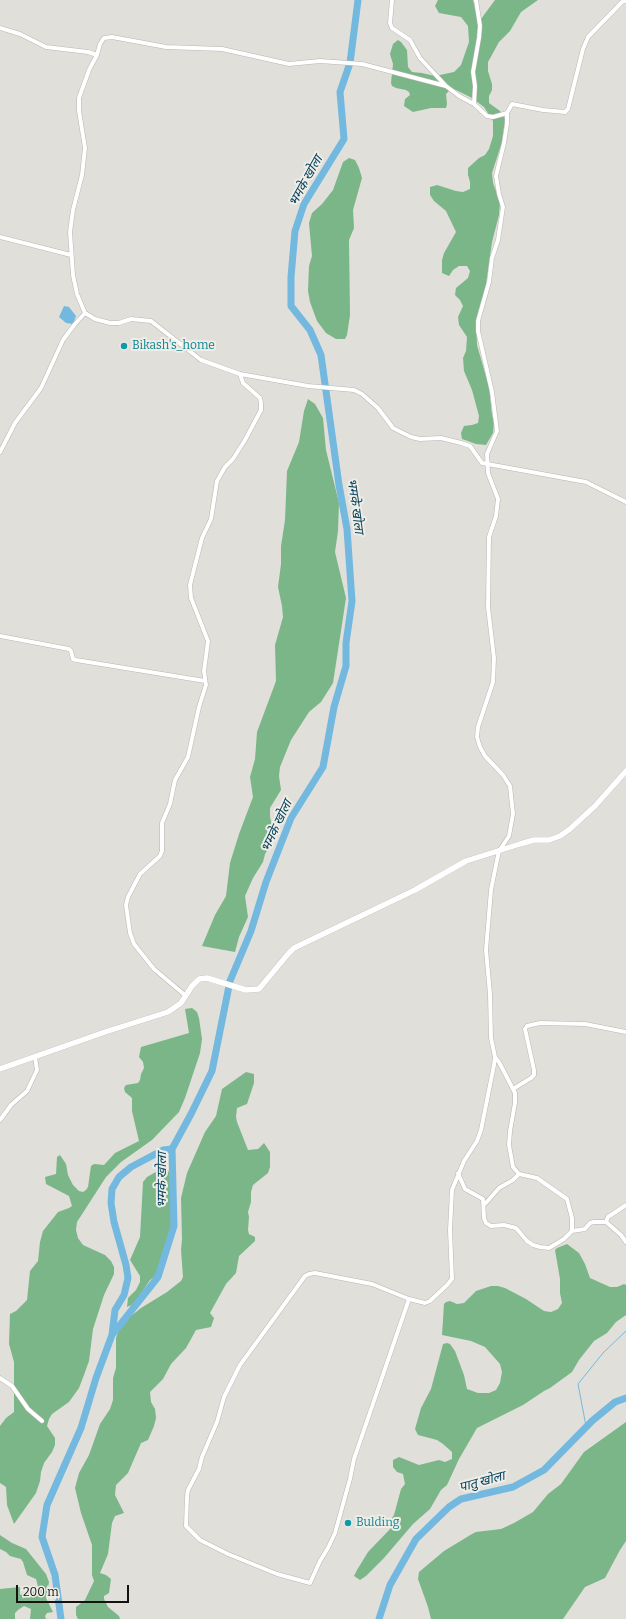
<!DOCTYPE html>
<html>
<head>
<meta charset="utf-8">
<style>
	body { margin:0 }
	#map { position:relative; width:626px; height:1619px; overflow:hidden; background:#e1dfda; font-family:Bitter,serif }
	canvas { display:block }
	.scale { position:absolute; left:16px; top:1585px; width:113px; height:18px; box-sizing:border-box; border:2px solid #141311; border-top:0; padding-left:5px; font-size:12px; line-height:14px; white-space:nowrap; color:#141311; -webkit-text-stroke:3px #eeede7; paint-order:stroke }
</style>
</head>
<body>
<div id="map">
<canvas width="626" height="1619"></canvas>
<div class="scale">200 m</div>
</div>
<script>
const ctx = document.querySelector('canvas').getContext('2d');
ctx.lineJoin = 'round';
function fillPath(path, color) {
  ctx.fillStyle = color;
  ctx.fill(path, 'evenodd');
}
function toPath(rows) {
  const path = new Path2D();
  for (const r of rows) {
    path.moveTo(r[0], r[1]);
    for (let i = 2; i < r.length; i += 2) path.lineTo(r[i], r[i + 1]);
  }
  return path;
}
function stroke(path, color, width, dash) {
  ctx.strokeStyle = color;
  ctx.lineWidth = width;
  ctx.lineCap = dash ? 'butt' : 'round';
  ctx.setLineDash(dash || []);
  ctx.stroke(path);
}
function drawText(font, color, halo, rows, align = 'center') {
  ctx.font = font + ' Bitter,"Noto Sans Devanagari",serif';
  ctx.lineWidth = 4;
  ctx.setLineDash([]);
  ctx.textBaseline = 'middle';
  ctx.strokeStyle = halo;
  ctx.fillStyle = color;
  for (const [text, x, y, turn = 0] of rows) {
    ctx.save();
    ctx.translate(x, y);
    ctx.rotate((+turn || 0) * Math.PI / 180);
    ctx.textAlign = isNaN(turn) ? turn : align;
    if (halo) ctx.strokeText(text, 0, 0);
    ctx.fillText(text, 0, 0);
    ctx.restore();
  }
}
fillPath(toPath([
	[438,0,473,0,478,21,481,19,495,0,538,0,521,12,510,31,499,42,488,62,488,71,492,84,492,90,489,96,489,103,500,111,505,119,502,142,492,173,493,183,500,202,499,215,492,242,486,285,476,320,477,345,489,387,492,415,494,422,493,433,486,445,476,444,465,440,462,439,461,433,464,426,472,425,478,423,479,416,472,390,464,371,463,358,466,351,467,337,459,325,458,317,463,306,460,300,455,295,456,288,468,278,470,271,467,266,459,266,453,270,449,276,442,273,442,260,444,253,456,232,446,211,434,201,430,195,430,187,437,185,456,191,463,192,470,189,470,182,468,175,468,168,479,158,485,155,489,149,493,136,493,121,484,107,472,98,454,89,451,89,446,94,447,104,446,108,431,108,413,112,404,106,405,99,410,95,409,92,406,90,396,88,392,86,391,83,393,64,390,54,393,44,398,40,401,42,407,50,408,67,412,72,422,73,435,76,454,72,461,65,469,42,468,26,461,17,439,13,435,6],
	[349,158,355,160,359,168,362,178,353,210,354,228,349,240,350,315,347,335,345,339,336,339,326,333,317,321,310,302,308,291,309,266,312,256,309,223,312,213,322,204,333,190,343,162],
	[308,399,315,404,323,418,326,450,339,503,338,531,335,552,346,598,333,683,321,702,309,712,291,740,280,767,279,776,281,790,270,808,270,817,273,830,272,843,265,854,263,862,253,878,245,896,248,917,239,937,235,952,202,946,215,915,226,896,230,863,239,834,253,797,250,777,255,759,257,732,276,681,275,645,283,617,282,606,278,587,281,564,281,546,285,520,287,471,299,442,304,411],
	[192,1008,197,1012,199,1018,202,1039,200,1053,185,1098,179,1112,152,1140,121,1162,106,1177,77,1222,76,1230,78,1238,83,1245,105,1255,111,1261,114,1267,114,1274,104,1295,93,1329,89,1361,84,1375,79,1388,69,1402,52,1414,49,1419,47,1426,55,1438,55,1445,52,1452,44,1463,41,1472,40,1481,36,1493,14,1524,7,1505,6,1487,0,1483,0,1426,6,1418,14,1412,14,1362,9,1344,10,1314,16,1311,27,1300,30,1271,38,1261,40,1242,43,1231,58,1212,69,1208,72,1206,69,1196,46,1184,45,1177,56,1174,57,1157,60,1155,66,1164,68,1175,73,1185,79,1191,83,1192,86,1190,88,1187,91,1166,94,1164,104,1165,115,1153,139,1141,132,1111,132,1098,125,1092,124,1088,126,1085,138,1083,140,1080,141,1074,144,1068,143,1062,139,1057,141,1047,189,1033,185,1009],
	[246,1072,254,1074,254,1083,247,1104,237,1108,236,1117,237,1122,248,1150,258,1149,264,1143,270,1152,270,1167,268,1173,253,1185,251,1192,251,1202,248,1212,249,1217,248,1230,249,1234,255,1237,255,1241,239,1256,236,1273,226,1284,210,1313,214,1318,211,1327,196,1330,186,1348,171,1364,163,1379,150,1392,151,1402,155,1409,156,1418,154,1426,148,1440,141,1443,128,1473,116,1485,115,1495,124,1513,115,1516,112,1523,108,1554,100,1573,106,1575,111,1579,109,1593,104,1596,104,1599,108,1607,119,1616,120,1619,78,1619,76,1615,76,1607,85,1600,94,1581,92,1575,92,1545,81,1513,75,1488,79,1473,89,1455,100,1424,110,1409,113,1400,113,1378,116,1368,116,1338,119,1330,126,1320,141,1308,167,1292,181,1281,183,1277,181,1250,182,1239,181,1198,187,1173,205,1132,216,1116,222,1089],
	[165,1168,168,1170,171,1178,172,1226,166,1251,156,1276,150,1280,134,1304,127,1307,128,1298,136,1290,140,1282,140,1276,130,1260,140,1237,143,1182,147,1177,161,1169],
	[567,1244,579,1253,585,1264,590,1278,610,1287,617,1287,624,1284,626,1285,626,1315,616,1322,607,1333,594,1341,579,1360,572,1372,550,1388,544,1391,523,1405,477,1428,459,1459,447,1485,441,1490,430,1509,413,1524,384,1558,366,1576,360,1580,354,1576,357,1570,368,1552,392,1527,390,1521,394,1515,401,1489,405,1484,403,1474,397,1472,393,1467,393,1460,399,1457,419,1465,439,1460,445,1462,452,1459,452,1452,443,1444,437,1440,418,1435,415,1429,421,1408,431,1389,443,1344,447,1343,450,1344,455,1351,464,1375,467,1389,478,1393,489,1393,496,1390,500,1383,502,1372,500,1364,485,1347,471,1341,442,1335,444,1304,446,1302,450,1301,457,1304,464,1303,476,1291,491,1286,498,1286,505,1288,526,1299,544,1311,551,1312,558,1309,562,1303,560,1293,560,1279,555,1250,557,1248],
	[626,1422,626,1541,620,1550,605,1578,585,1587,563,1619,431,1619,428,1607,418,1579,419,1572,444,1551,472,1534,476,1532,501,1529,514,1523,533,1512,548,1494,561,1484,584,1452],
	[0,1535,12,1543,26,1549,46,1574,49,1582,46,1598,53,1612,47,1613,45,1616,46,1619,30,1619,31,1609,24,1606,18,1610,15,1613,15,1619,0,1619,0,1589,20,1587,20,1594,21,1595,26,1591,37,1592,39,1590,36,1579,27,1575,23,1562,21,1559,10,1556,6,1552,0,1549]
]), '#7bb688');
fillPath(toPath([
	[64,306,69,307,76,316,73,324,66,323,59,317]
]), '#73b8df');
stroke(toPath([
	[586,1426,578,1384,603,1353,626,1331]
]), '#73b8df', 1);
stroke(toPath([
	[112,1335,115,1310,124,1295,128,1278,126,1265,114,1222,111,1203,112,1189,119,1177,131,1167,163,1150,172,1149],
	[61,1619,55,1575,42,1537,47,1505,81,1428,96,1378,112,1335,158,1277,174,1226,172,1149,191,1114,212,1071,230,981,251,931,266,882,291,818,323,767,334,707,346,666,346,643,352,601,347,529,339,485,321,355,310,330,291,306,291,277,295,231,304,204,344,139,340,92,350,63,358,0],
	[379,1619,390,1585,416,1539,449,1507,461,1499,513,1487,544,1470,592,1421,615,1402,626,1398]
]), '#73b8df', 7);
const street = toPath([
	[392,0,390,23,392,28,410,40,420,58,446,86,459,96,474,104,487,116,493,117,507,113],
	[0,28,20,34,46,47,88,52,97,55,100,44,104,38,112,37,166,47,222,49,289,64,320,61,362,64,446,86],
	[97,55,89,70,79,98,79,111,85,148,82,175,73,210,70,232,73,275,77,294,85,313,95,319,110,323,119,323,131,319,151,321,201,360,240,374,308,386,354,390,362,394,378,408,393,428,411,437,420,439,441,438,461,443,470,446,482,463,586,482,626,502],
	[474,104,475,86,473,72,479,38,480,26,476,0],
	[0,237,71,255],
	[0,452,15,423,41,388,63,340,75,324,85,313],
	[0,636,69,649,71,651,73,659,76,660,205,681],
	[186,996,154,969,134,944,130,933,126,905,128,897,140,874,160,856,162,851,162,823,170,804,175,780,188,757,199,707,206,685,204,671,208,641,191,598,190,585,202,538,211,519,217,481,225,467,233,459,245,440,261,410,261,403,260,398,243,383,240,374],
	[495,1057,499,1062,515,1093,515,1103,510,1131,509,1145,513,1167,519,1174,537,1178,567,1199,572,1218,572,1231],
	[513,1089,531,1078,534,1075,534,1070,525,1029,527,1026,540,1023,585,1024,626,1032],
	[0,1120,11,1105,27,1091,37,1070,35,1057],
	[458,1173,465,1189,483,1199,484,1218,486,1223,491,1226,504,1225,516,1228,527,1241,533,1245,540,1247,549,1248,564,1239,572,1231,585,1229,590,1223,594,1222,606,1222,621,1235,626,1242],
	[485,1204,499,1188,513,1180,519,1174],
	[606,1222,608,1217,626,1205],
	[409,1299,354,1459,350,1479,335,1533,328,1548,320,1561,310,1583,277,1574,228,1554,200,1540,186,1526,187,1496,188,1490,199,1469,202,1457,217,1422,224,1397,240,1365,305,1276,309,1274,315,1273,372,1284,409,1299,425,1303,430,1301,447,1285,452,1279,450,1230,452,1190,464,1161,477,1141,481,1130,494,1065,495,1057,491,1038,490,994,486,950,491,890,496,865,499,851,509,836,513,814,510,786,503,775,485,756,480,747,477,737,478,727,493,682,494,658,488,607,489,537,496,516,498,499,488,473,487,454,497,431,492,392,478,331,478,321,489,282,492,258,498,240,503,207,499,194,496,176,504,143,507,124,507,113,512,104,543,110,565,112,568,109,583,49,588,37,622,2,626,1],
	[0,1378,12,1386,28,1409,42,1421]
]);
const secondary = toPath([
	[0,1069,105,1032,168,1012,181,1003,192,986,199,979,207,978,246,990,259,989,288,954,294,948,415,890,466,861,520,844,534,840,549,840,560,836,570,829,595,806,626,771]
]);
stroke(street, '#b7b6b1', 5);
stroke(secondary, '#b7b6b1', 6);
stroke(street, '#fff', 4);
stroke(secondary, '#fff', 5.5);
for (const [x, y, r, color] of [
	[124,346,4,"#0f9aa8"],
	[348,1523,4,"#0f9aa8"]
]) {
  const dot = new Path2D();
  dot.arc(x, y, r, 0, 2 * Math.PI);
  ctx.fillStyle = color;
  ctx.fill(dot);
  stroke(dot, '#eeede7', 1.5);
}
drawText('12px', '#0d838f', '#eeede7', [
	["Bikash's_home",132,346],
	["Bulding",356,1523]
], 'left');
drawText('italic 13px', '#08435e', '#eeede7', [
	["भमके खोला",306,181,-61],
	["भमके खोला",355,506,82],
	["भमके खोला",277,826,-65],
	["भमके खोला",162,1180,-90],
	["पातु खोला",482,1482,-15]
]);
</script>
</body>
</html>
